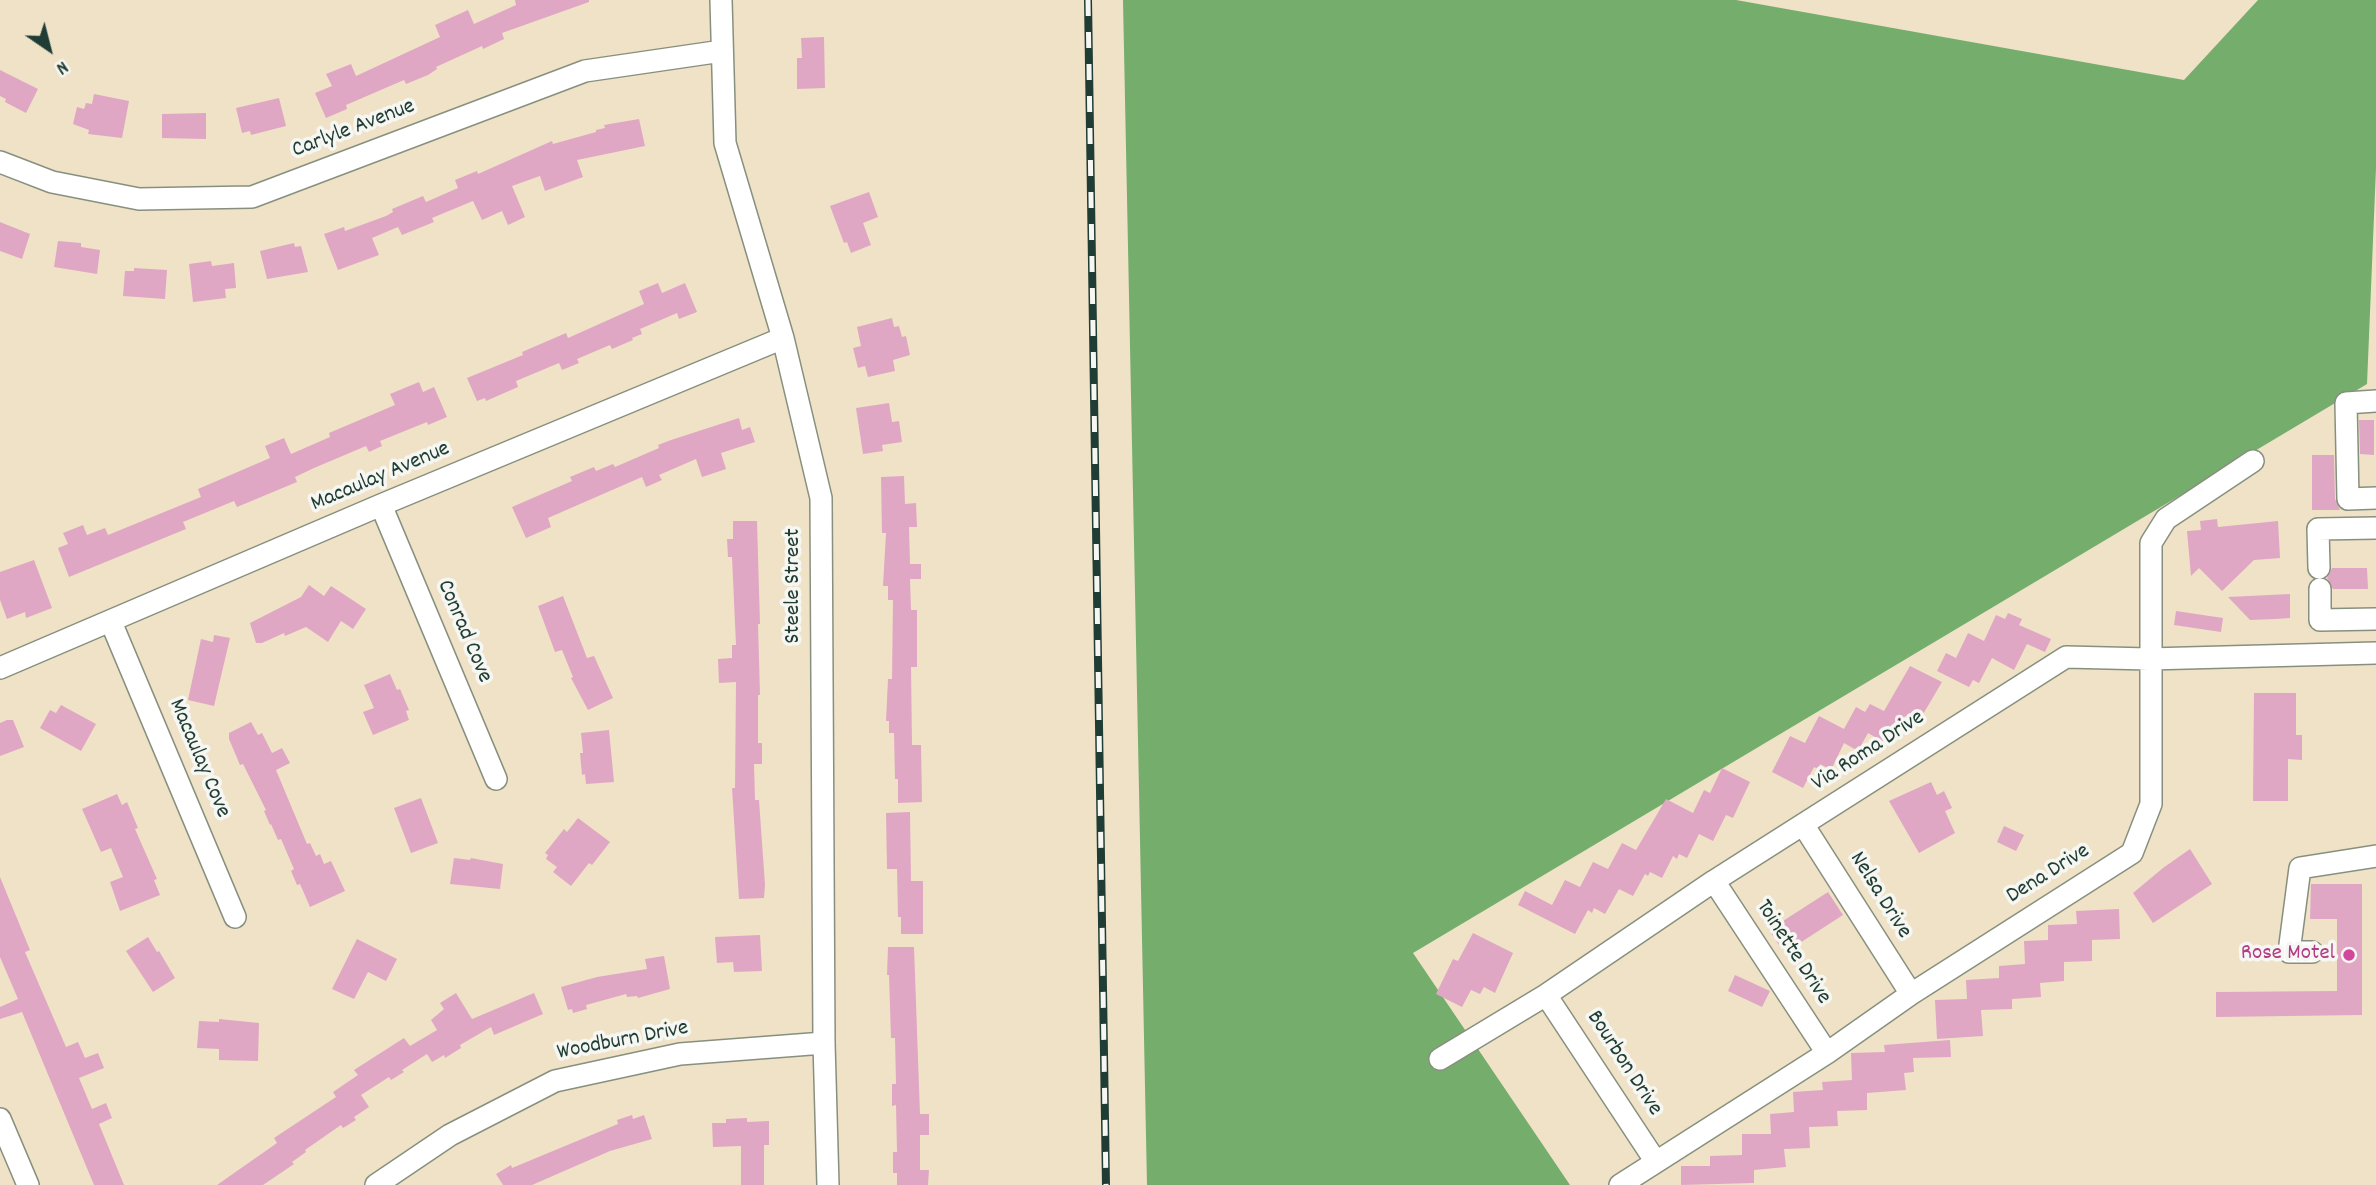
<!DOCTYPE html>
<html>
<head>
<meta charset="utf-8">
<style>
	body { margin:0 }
	#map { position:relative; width:2376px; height:1185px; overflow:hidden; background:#efe2c7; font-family:Dekko,sans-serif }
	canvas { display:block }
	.north { position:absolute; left:14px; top:14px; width:70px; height:70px; -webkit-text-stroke:5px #f6f6f2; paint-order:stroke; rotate:145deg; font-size:19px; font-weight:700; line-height:28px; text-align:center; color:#1f3d34 }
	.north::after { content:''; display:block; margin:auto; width:24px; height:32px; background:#1f3d34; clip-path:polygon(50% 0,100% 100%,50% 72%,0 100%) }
</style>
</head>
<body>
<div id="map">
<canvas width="2376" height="1185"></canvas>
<div class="north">N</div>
</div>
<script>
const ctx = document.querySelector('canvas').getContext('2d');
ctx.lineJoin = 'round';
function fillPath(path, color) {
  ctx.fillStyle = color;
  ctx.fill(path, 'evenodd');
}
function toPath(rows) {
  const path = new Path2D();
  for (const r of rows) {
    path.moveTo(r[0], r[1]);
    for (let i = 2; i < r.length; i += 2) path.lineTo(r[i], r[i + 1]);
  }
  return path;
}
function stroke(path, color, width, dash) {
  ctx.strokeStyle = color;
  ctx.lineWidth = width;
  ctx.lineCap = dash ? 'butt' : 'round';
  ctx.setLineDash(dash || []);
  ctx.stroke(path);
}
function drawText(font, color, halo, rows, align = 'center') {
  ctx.font = font + ' Dekko,sans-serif';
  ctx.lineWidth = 7;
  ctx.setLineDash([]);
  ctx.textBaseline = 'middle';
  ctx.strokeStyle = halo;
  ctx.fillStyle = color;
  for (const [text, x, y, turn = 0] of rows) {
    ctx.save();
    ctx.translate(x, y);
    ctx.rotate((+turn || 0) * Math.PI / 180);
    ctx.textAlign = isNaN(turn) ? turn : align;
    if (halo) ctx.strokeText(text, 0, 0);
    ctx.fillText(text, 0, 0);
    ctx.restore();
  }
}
fillPath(toPath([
	[1123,0,1736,0,2184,80,2258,0,2376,0,2376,168,2367,384,1413,953,1570,1185,1147,1185]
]), '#74ad6c');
fillPath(toPath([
	[515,0,589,0,589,2,502,33,504,39,483,49,482,46,436,67,437,69,428,75,406,84,404,80,346,105,347,109,326,118,315,93,332,86,326,74,351,64,356,76,440,37,435,25,468,10,474,24,516,5],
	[824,37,825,88,797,89,797,58,802,58,801,38],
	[0,70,38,89,26,113,5,102,6,99,0,96],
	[94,94,129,101,122,138,88,134,89,130,73,124,77,107,84,109,86,103,92,104],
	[279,98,286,126,251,135,250,131,242,133,236,108],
	[206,113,206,139,162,138,162,114],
	[639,119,645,146,577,160,583,177,545,191,540,176,512,186,525,217,508,225,502,211,482,220,473,201,432,218,434,222,402,235,398,227,372,238,379,255,338,270,324,234,344,227,345,231,386,216,393,212,392,209,423,196,426,202,458,188,455,180,477,171,478,174,552,141,553,144,596,132,596,130,605,128,604,125],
	[869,192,878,217,863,223,871,245,851,253,847,242,844,243,830,206],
	[0,222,30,234,22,259,0,251],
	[58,241,81,243,81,247,100,250,97,274,54,267],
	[294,243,295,247,301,246,308,272,267,279,260,251],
	[211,261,212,266,234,263,236,288,225,289,226,298,193,302,189,264],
	[134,268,167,270,165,299,123,296,125,271,134,271],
	[658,283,662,293,685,283,697,312,679,319,677,313,640,329,642,334,632,338,633,340,612,349,610,345,577,359,579,363,562,370,559,363,516,381,518,387,486,401,485,398,477,401,467,378,523,355,522,352,566,333,568,338,644,304,639,291],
	[892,318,894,327,899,326,902,337,906,336,910,355,893,360,895,371,868,377,865,366,858,368,853,348,861,346,857,327],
	[419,382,423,392,434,387,447,417,428,425,427,422,380,441,382,446,369,452,366,446,314,468,295,477,297,482,237,507,234,501,183,522,186,529,69,577,58,548,68,544,63,533,83,525,87,535,105,528,108,535,201,497,198,489,270,458,265,446,284,438,291,454,330,437,329,433,395,405,390,394],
	[889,403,892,422,899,421,902,442,882,445,883,451,863,454,856,408],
	[739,418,742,430,750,427,755,442,721,453,726,469,702,477,696,459,659,475,662,480,646,487,642,477,548,518,551,527,526,538,512,507,572,481,570,477,594,467,596,471,613,464,615,467,659,448,658,445,671,440],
	[2359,420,2374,420,2374,455,2360,454],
	[2312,455,2334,455,2335,499,2340,510,2312,510],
	[904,476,905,504,916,503,917,527,909,527,910,564,921,564,921,579,910,579,911,610,917,610,917,667,911,667,912,745,921,745,922,802,898,803,898,779,895,779,894,733,889,733,889,721,886,721,888,679,892,679,893,600,888,600,888,586,883,586,886,533,882,533,881,477],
	[2217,519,2218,527,2278,521,2280,558,2254,560,2222,591,2199,568,2191,576,2187,531,2201,530,2200,521],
	[733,521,757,521,760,624,758,624,760,695,758,695,758,743,762,743,762,764,754,764,755,800,759,800,765,885,764,898,739,899,732,788,735,788,736,682,719,683,718,659,732,658,732,645,736,645,732,557,728,557,727,539,733,539],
	[34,560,52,608,26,618,25,612,7,619,0,600,0,572],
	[2332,568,2367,568,2368,589,2333,589,2327,578],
	[309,585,324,596,331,586,366,609,353,629,341,621,328,642,306,627,285,636,284,633,262,643,256,643,250,623,301,597],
	[2290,594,2290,618,2275,619,2250,620,2228,597],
	[563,596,587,658,594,656,613,698,588,710,571,678,573,677,562,650,555,652,538,606],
	[2176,611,2223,618,2221,632,2174,625],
	[2008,613,2022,619,2019,625,2051,639,2045,652,2027,644,2014,670,1992,658,1979,683,1973,680,1969,687,1937,671,1946,653,1956,658,1968,633,1984,641,1996,615,2005,619],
	[214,635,230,638,214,706,188,700,201,639,213,642],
	[1910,666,1942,682,1922,716,1916,713,1912,720,1905,716,1894,738,1891,736,1887,744,1868,733,1858,751,1844,743,1831,770,1820,764,1818,769,1814,767,1803,788,1772,772,1790,736,1805,743,1819,716,1844,729,1856,707,1865,712,1870,704,1884,711],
	[390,674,397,690,400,689,409,710,406,711,409,720,373,735,363,712,374,708,364,685],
	[2254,693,2296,693,2296,735,2302,735,2302,760,2288,759,2288,801,2253,801],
	[61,705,96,724,81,751,40,728,50,710,56,713],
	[7,720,13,720,24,747,0,756,0,723],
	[251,722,258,735,262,733,272,753,282,748,290,763,276,770,307,844,310,843,316,856,320,854,324,864,331,861,345,891,310,907,300,884,297,885,291,871,294,869,281,839,278,840,271,824,270,825,264,811,266,810,243,764,240,765,229,739,229,733],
	[609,730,614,782,586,784,585,774,582,775,580,753,583,753,581,733],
	[1722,768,1750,782,1733,818,1726,815,1713,841,1699,834,1687,858,1679,854,1677,859,1673,856,1662,878,1650,872,1648,876,1645,874,1633,896,1619,889,1605,914,1594,908,1592,913,1588,910,1575,934,1518,905,1525,891,1552,905,1565,880,1580,887,1593,862,1608,869,1622,843,1636,850,1666,799,1693,813,1704,790,1710,793],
	[1931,782,1937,795,1944,791,1952,808,1945,811,1955,833,1919,853,1889,801],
	[117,794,122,805,127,802,138,828,135,829,157,879,154,880,160,895,120,911,110,882,123,877,111,848,101,852,82,809],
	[421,798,438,843,411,853,394,808],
	[910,812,911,881,923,881,923,934,901,934,901,917,898,917,897,869,887,869,886,813],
	[578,818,610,842,592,865,589,863,571,886,553,872,557,867,546,859,548,855,545,853,564,829,567,832],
	[2004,826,2024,835,2016,851,1997,842],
	[2190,849,2212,884,2153,923,2133,893,2163,868],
	[454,858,470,860,471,858,503,864,500,889,450,884],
	[0,877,30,950,25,952,66,1047,78,1042,85,1058,98,1053,104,1068,79,1078,92,1109,106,1103,112,1118,99,1124,124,1185,94,1185,22,1012,0,1019,0,1007,18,999,0,957],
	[2311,884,2362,884,2362,1015,2216,1017,2216,992,2337,991,2337,919,2310,919],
	[1828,892,1843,915,1792,948,1781,948,1769,930],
	[2119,909,2120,939,2092,940,2092,961,2064,962,2064,981,2040,983,2041,997,2012,999,2012,1009,1981,1010,1983,1036,1937,1039,1935,1000,1967,999,1966,980,1999,978,1999,966,2025,964,2024,941,2048,940,2048,925,2077,924,2076,911],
	[1473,933,1513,953,1495,993,1484,987,1480,994,1471,990,1462,1007,1436,994,1453,959,1458,961],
	[760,935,762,971,734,972,733,962,717,963,715,937],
	[148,937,157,952,159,951,175,978,153,992,126,951],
	[357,939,397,959,386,981,368,972,354,999,332,989],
	[888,947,914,947,920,1114,929,1114,929,1135,920,1135,920,1170,929,1170,928,1185,897,1185,897,1173,893,1173,893,1152,897,1152,896,1105,892,1106,892,1084,896,1084,895,1038,891,1038,889,975,887,975],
	[664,956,670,989,638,998,637,996,627,997,626,994,586,1005,587,1009,573,1013,572,1009,568,1010,561,987,597,977,647,969,645,959],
	[1735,975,1770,991,1762,1007,1728,991],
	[456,993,472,1019,534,993,543,1014,494,1035,491,1027,460,1045,461,1048,445,1058,444,1055,432,1062,427,1054,402,1070,404,1072,391,1080,389,1077,361,1095,369,1107,354,1117,356,1120,343,1128,341,1125,305,1150,306,1152,292,1162,294,1164,263,1185,217,1185,277,1143,274,1138,336,1097,333,1092,358,1075,354,1070,404,1038,410,1046,437,1030,431,1020,444,1009,440,1003],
	[219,1019,259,1023,258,1061,219,1060,219,1049,197,1048,199,1021,219,1022],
	[1950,1040,1951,1057,1913,1058,1914,1072,1904,1073,1906,1090,1867,1093,1867,1110,1837,1111,1838,1126,1809,1127,1810,1148,1784,1149,1786,1167,1754,1170,1754,1183,1681,1185,1681,1166,1710,1166,1710,1156,1742,1155,1742,1134,1771,1134,1770,1114,1794,1112,1793,1092,1823,1090,1822,1082,1852,1080,1851,1053,1885,1052,1884,1045],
	[632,1115,633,1119,644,1115,652,1139,610,1151,532,1185,503,1185,496,1174,511,1165,512,1168,618,1124,617,1120],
	[747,1118,747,1122,769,1121,769,1145,764,1145,764,1185,741,1185,741,1146,713,1147,712,1123,726,1123,726,1119]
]), '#e0a7c4');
const minor = toPath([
	[721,0,725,143,783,338,821,498,824,1043,828,1185],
	[0,162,52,182,139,199,252,197,585,71,722,51],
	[2376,401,2346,403,2348,499,2376,498],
	[381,505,496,779],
	[2319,568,2318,529,2376,528],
	[2320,589,2320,620,2376,619],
	[111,622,235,917],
	[0,668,381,505,783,338],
	[1804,826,1911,994],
	[1714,881,1827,1053],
	[2312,952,2289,952,2300,868,2376,856],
	[1546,995,1656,1162],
	[1440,1059,1546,995,1714,881,2066,657,2149,659,2376,653],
	[0,1119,28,1185],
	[376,1185,450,1135,555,1081,680,1054,824,1043],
	[1620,1185,1827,1053,1911,994,2132,853,2151,804,2151,543,2166,519,2253,461]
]);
stroke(minor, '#87907e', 24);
stroke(minor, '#fff', 21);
const rail = toPath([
	[1088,0,1106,1185]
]);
stroke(rail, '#1f3d34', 8);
stroke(rail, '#f6f6f2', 5, [16]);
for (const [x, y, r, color] of [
	[2349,955,7,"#d1479c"]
]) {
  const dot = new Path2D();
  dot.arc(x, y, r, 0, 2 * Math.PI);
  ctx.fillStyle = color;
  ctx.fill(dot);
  stroke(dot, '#f6f6f2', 2.5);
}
drawText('23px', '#1f3d34', '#f6f6f2', [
	["Carlyle Avenue",354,130,-21],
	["Macaulay Avenue",381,478,-23],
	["Steele Street",795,586,-90],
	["Conrad Cove",463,632,67],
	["Via Roma Drive",1869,752,-33],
	["Macaulay Cove",198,759,67],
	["Dena Drive",2049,875,-32],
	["Nelsa Drive",1879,896,58],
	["Toinette Drive",1792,953,57],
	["Woodburn Drive",623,1042,-11],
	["Bourbon Drive",1623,1064,57]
]);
drawText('23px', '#b23c85', '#f6f6f2', [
	["Rose Motel",2335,955]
], 'right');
</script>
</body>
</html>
